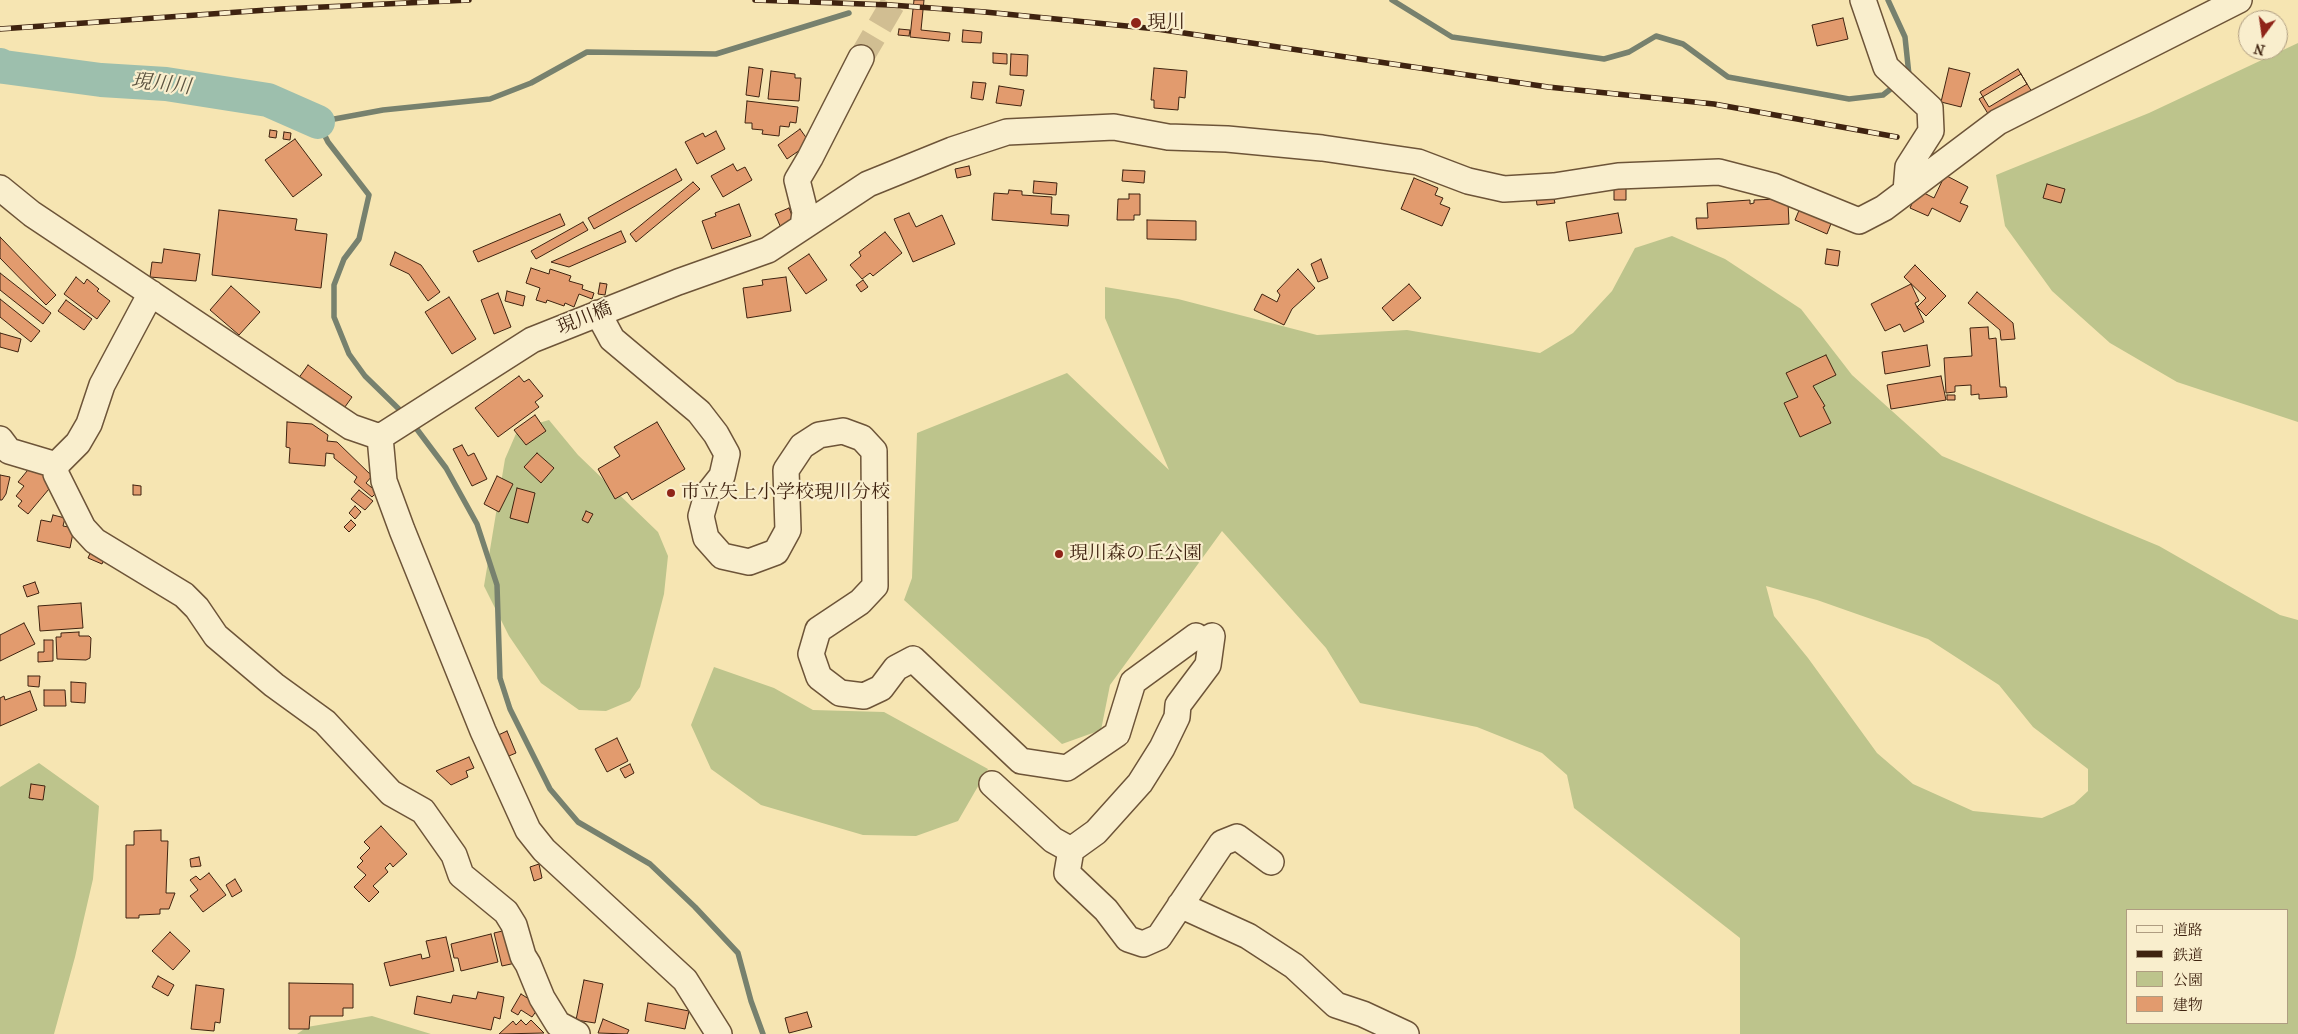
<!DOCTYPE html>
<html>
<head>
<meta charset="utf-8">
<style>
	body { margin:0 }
	#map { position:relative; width:2298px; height:1034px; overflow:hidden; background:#f6e5b2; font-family:"IM FELL French Canon","Noto Serif JP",serif }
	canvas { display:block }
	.legend { position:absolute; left:2126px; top:909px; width:162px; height:115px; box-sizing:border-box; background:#f9eecd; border:1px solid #af9d81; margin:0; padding:6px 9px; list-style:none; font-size:15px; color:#3f2310 }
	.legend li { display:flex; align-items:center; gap:10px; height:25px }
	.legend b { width:25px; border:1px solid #af9d81 }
	.north { position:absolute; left:2238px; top:10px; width:50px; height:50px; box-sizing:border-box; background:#f9eecd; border:1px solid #af9d81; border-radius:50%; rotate:194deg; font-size:14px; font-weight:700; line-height:20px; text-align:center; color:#3f2310 }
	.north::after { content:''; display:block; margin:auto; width:18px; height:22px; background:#8f2418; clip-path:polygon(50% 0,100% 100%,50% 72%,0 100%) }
</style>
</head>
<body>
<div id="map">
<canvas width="2298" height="1034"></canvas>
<ul class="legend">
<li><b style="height:6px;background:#f9eecd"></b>道路</li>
<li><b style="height:6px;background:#3f2310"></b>鉄道</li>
<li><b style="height:14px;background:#bdc48c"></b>公園</li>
<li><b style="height:14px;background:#e29b6e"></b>建物</li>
</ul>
<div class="north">N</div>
</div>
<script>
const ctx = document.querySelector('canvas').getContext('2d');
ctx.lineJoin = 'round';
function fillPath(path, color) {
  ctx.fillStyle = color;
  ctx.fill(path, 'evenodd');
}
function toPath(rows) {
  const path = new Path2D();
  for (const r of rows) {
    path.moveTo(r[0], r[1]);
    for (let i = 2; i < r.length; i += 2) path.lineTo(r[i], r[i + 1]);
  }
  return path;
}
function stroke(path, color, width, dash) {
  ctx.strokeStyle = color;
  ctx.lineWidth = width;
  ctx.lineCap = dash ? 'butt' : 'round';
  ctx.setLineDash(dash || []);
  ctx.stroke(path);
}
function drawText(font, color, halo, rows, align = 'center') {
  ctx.font = font + ' "IM FELL French Canon","Noto Serif JP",serif';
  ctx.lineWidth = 4.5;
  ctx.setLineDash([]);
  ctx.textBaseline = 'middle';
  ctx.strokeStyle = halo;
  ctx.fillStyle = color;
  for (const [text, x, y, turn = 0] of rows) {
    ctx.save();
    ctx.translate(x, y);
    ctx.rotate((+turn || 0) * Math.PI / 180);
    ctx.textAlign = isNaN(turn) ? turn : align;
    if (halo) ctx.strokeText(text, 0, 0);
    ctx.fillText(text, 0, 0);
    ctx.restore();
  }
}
fillPath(toPath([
	[2298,43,2298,422,2177,382,2110,343,2052,291,2005,226,1996,175,2149,113],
	[1672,236,1725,259,1801,309,1852,375,1942,456,2159,546,2280,615,2298,620,2298,1034,1740,1034,1740,938,1574,808,1567,775,1542,753,1477,727,1360,703,1326,648,1222,531,1110,685,1101,730,1062,744,904,600,912,578,917,433,1067,373,1169,470,1105,318,1105,287,1178,299,1317,335,1407,330,1540,353,1573,333,1612,291,1635,248],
	[1766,586,1817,600,1928,639,1999,685,2033,727,2088,769,2088,791,2074,804,2042,818,1973,811,1913,784,1877,753,1808,658,1774,616],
	[2127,910,2287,910,2287,1023,2127,1023],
	[549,420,578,455,658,532,668,556,664,594,640,687,630,701,606,711,579,710,541,683,509,636,484,586,505,459,518,429],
	[714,667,774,688,813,710,884,712,988,769,958,821,916,836,863,835,761,805,711,769,691,725],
	[39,763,99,806,93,879,75,957,54,1034,0,1034,0,787],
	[372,1016,431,1034,297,1034,307,1027]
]), '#bdc48c');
stroke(toPath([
	[1392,0,1452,37,1604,59,1629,52,1656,36,1683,44,1728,77,1849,99,1883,95,1897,84],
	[1888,0,1905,37,1909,75,1906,77],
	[405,415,365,376,349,354,334,317,334,285,344,259,359,239,369,195,328,142,318,122,383,110,490,99,531,83,587,52,716,54,849,13],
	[413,424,446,468,477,524,497,585,500,678,510,709,550,789,578,822,650,864,695,907,738,953,751,1001,763,1034]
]), '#77816e', 5.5);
stroke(toPath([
	[0,65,4,67,101,80,166,84,268,100,318,122]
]), '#9dbfad', 34);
const building = toPath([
	[914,0,924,0,921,30,950,33,949,41,910,37,914,0],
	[1843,18,1848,39,1817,46,1812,25,1843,18],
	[899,29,910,30,909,36,898,35,899,29],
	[963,30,982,32,981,43,962,42,963,30],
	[993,53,1007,54,1007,64,993,63,993,53],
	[1011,54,1028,55,1027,76,1010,75,1011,54],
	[749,67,763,69,759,97,746,95,749,67],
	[1154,68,1187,71,1185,98,1179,97,1178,110,1154,108,1154,100,1151,100,1154,68],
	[1949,68,1970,73,1961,107,1941,102,1949,68],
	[2018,69,2027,84,1989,107,1980,92,2018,69],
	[771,71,795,74,795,78,801,78,799,101,768,99,771,71],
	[2021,74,2032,92,1990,117,1979,99,2021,74],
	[973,82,986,83,983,100,971,98,973,82],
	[999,86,1024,90,1021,106,996,103,999,86],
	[747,101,798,107,796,123,790,122,789,127,780,126,779,136,762,134,763,130,752,129,752,123,745,123,747,101],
	[800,129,810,143,787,159,778,145,800,129],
	[270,130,277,131,276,138,269,137,270,130],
	[716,131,725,149,697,164,685,142,703,133,705,137,716,131],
	[284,132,291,133,290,140,283,139,284,132],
	[295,139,322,175,293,197,265,160,295,139],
	[733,164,737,171,745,167,752,180,723,197,711,176,733,164],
	[969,166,971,175,957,178,955,169,969,166],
	[676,169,682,180,594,229,588,218,676,169],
	[1123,170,1145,171,1144,183,1122,181,1123,170],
	[1945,175,1968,187,1960,203,1968,206,1960,222,1932,208,1928,216,1910,208,1918,190,1934,198,1945,175],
	[1414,178,1438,188,1435,195,1443,198,1440,204,1450,208,1442,226,1401,209,1414,178],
	[1034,181,1057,183,1056,195,1033,193,1034,181],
	[693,182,700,189,636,242,630,234,693,182],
	[2047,184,2065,189,2061,203,2043,198,2047,184],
	[1614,188,1626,188,1626,200,1614,200,1614,188],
	[1009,190,1022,191,1022,195,1052,197,1051,214,1069,215,1068,226,992,220,994,193,1008,194,1009,190],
	[1129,194,1140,194,1140,215,1134,215,1134,220,1117,220,1118,199,1129,199,1129,194],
	[1553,195,1555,203,1537,205,1536,197,1553,195],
	[1779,199,1780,203,1788,202,1789,224,1697,229,1696,218,1708,218,1707,203,1750,200,1750,204,1754,203,1754,200,1779,199],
	[739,204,751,236,712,249,702,221,716,216,715,213,739,204],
	[789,208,795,223,781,228,775,214,789,208],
	[1800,208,1832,221,1827,234,1795,220,1800,208],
	[219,210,297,219,295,230,327,234,321,288,212,275,219,210],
	[909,213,916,227,942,215,955,244,913,262,894,219,909,213],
	[1618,213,1622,233,1569,241,1566,222,1618,213],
	[560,214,565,225,478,262,473,251,560,214],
	[1147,220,1196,221,1196,240,1147,239,1147,220],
	[583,222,588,230,536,259,531,251,583,222],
	[621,231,626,242,569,267,551,262,621,231],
	[885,232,902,253,873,276,870,273,862,279,850,265,861,256,859,252,885,232],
	[0,237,56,295,46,305,0,258,0,237],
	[164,249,200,254,196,281,150,277,152,262,162,263,164,249],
	[1827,249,1840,251,1838,266,1825,264,1827,249],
	[395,252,421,265,440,292,428,301,409,274,390,265,395,252],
	[809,254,827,280,806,294,788,268,809,254],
	[1321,259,1328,278,1318,282,1311,264,1321,259],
	[1915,265,1946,296,1926,316,1917,307,1926,298,1904,277,1915,265],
	[531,268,549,274,550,269,571,276,569,281,583,285,582,289,594,293,592,299,579,294,574,307,565,303,564,306,547,300,546,303,536,300,540,288,526,283,531,268],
	[1298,269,1315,288,1292,309,1284,325,1254,310,1262,294,1277,302,1280,295,1277,291,1298,269],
	[0,273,51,313,43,324,0,290,0,273],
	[76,277,84,284,87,279,99,289,97,291,110,301,97,319,64,294,76,277],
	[786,277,791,311,747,318,743,288,763,285,762,280,786,277],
	[863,280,868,287,861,292,856,285,863,280],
	[600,283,607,284,605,295,598,294,600,283],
	[1409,284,1421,298,1393,321,1382,308,1409,284],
	[1911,284,1919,301,1915,303,1924,322,1904,332,1900,324,1885,331,1871,304,1911,284],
	[231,286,260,312,239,335,210,310,231,286],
	[507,291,525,296,523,306,505,301,507,291],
	[1977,292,2013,323,2015,339,2001,340,2000,330,1968,303,1977,292],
	[498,293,511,327,494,334,481,300,498,293],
	[449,297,476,339,452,354,425,312,449,297],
	[0,299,40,331,31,342,0,317,0,299],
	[66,300,92,319,84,330,58,311,66,300],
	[1988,327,1989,339,1996,338,2000,387,2006,387,2007,397,1979,399,1979,394,1971,395,1971,385,1955,386,1955,392,1946,393,1944,358,1972,356,1970,328,1988,327],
	[0,333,21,339,18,352,0,347,0,333],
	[1927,345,1930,366,1885,374,1882,352,1927,345],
	[1826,355,1836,375,1813,386,1825,406,1823,407,1831,423,1800,437,1784,403,1798,397,1786,373,1826,355],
	[308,365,352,397,335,421,291,389,308,365],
	[519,376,524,382,529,379,543,396,535,402,539,407,498,437,475,408,519,376],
	[1941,376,1946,400,1891,409,1887,385,1941,376],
	[1947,395,1955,395,1955,400,1947,400,1947,395],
	[535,415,546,431,526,445,514,430,535,415],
	[287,422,312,424,328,435,327,441,337,442,372,476,366,483,377,492,372,497,354,482,357,477,334,458,334,454,326,453,325,466,289,463,290,448,286,447,287,422],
	[657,422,685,469,632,500,627,492,615,499,598,469,620,456,614,447,657,422],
	[462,445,468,456,474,453,487,479,472,486,453,449,462,445],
	[537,453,554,468,541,483,524,467,537,453],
	[32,465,54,483,28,514,18,506,22,501,16,496,24,486,18,482,32,465],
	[0,475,10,477,6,494,2,500,0,500,0,475],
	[497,476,513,484,499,512,484,504,497,476],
	[133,485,141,486,141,495,133,495,133,485],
	[517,488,535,493,528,523,510,518,517,488],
	[359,490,373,501,365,510,351,499,359,490],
	[355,506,361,512,355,519,349,513,355,506],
	[586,511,593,514,588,523,582,520,586,511],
	[53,515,65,518,63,526,74,528,70,548,37,541,41,520,51,522,53,515],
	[351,520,356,525,349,532,344,527,351,520],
	[92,549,106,555,102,564,88,558,92,549],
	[35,582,39,593,27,597,23,586,35,582],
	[81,603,83,628,40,631,38,606,81,603],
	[24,623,35,644,0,661,0,635,24,623],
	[79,632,79,636,89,636,91,638,90,658,86,660,57,659,56,637,61,637,61,633,79,632],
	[44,640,53,640,53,661,38,662,38,652,44,652,44,640],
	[28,676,40,676,39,687,28,686,28,676],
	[71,682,86,683,85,703,71,702,71,682],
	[44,690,65,690,66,706,44,706,44,690],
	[30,691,37,710,0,726,0,698,4,696,5,700,30,691],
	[507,731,516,753,504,758,494,737,507,731],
	[617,738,628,761,607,772,595,749,617,738],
	[469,757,474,768,466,771,468,777,451,785,436,771,469,757],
	[630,764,634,773,625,778,620,769,630,764],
	[31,784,45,786,43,800,29,798,31,784],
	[381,826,407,854,393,867,390,863,385,868,388,872,373,886,379,892,369,902,354,887,366,875,357,867,363,861,360,858,370,848,364,842,381,826],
	[161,830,161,841,168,841,166,893,175,893,169,909,160,909,160,914,139,915,139,918,126,918,126,845,134,845,134,831,161,830],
	[199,857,201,866,191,867,190,859,199,857],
	[539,864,542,878,534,881,530,867,539,864],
	[209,873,226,895,203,912,190,896,198,890,190,880,196,876,200,880,209,873],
	[235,879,242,891,232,897,226,885,235,879],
	[511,929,520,962,502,966,494,933,511,929],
	[170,932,190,951,173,970,152,951,170,932],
	[491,934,498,962,461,971,458,958,454,958,451,944,491,934],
	[446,937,454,971,390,986,384,963,421,954,422,959,430,957,426,941,446,937],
	[158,976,174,985,168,996,152,987,158,976],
	[584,980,603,984,595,1023,576,1020,584,980],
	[289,983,353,984,353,1008,343,1008,343,1016,310,1016,309,1029,289,1029,289,983],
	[196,985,224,989,220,1023,215,1022,214,1031,191,1029,196,985],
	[478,992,504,997,500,1019,494,1017,491,1030,414,1014,417,996,451,1003,453,995,476,999,478,992],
	[521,994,540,1006,532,1017,521,1010,518,1015,511,1011,521,994],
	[648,1003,689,1011,685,1029,645,1021,648,1003],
	[807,1012,812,1027,789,1033,785,1018,807,1012],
	[603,1019,629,1030,627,1034,598,1033,603,1019],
	[521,1020,526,1025,531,1020,544,1033,499,1034,513,1021,516,1025,521,1020]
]);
fillPath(building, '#e29b6e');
stroke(building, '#3f2310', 1);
stroke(toPath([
	[861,58,895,0]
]), '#d1be92', 25, [25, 12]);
const minor = toPath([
	[1863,0,1886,67,1930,108,1931,131,1908,167,1906,191],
	[0,188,32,214,351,427,380,437],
	[803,227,805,212,797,180,810,158,861,58],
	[151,293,102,385,89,424,78,443,56,465,56,474,83,528,95,541,184,595,197,608,216,636,274,685,325,722,391,793,423,811,454,855,461,875,506,912,514,925,523,956,528,964,542,998,558,1024,577,1034],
	[598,313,612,339,699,412,716,434,727,454,722,476,707,495,701,516,706,538,722,556,749,562,776,552,788,530,786,470,802,446,819,435,843,431,862,438,874,451,875,586,860,602,818,630,811,654,819,677,840,693,864,696,881,688,896,668,913,659,1021,761,1067,768,1117,734,1133,682,1196,636],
	[380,437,532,340,678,282,768,250,868,184,952,150,1007,132,1114,127,1168,137,1227,139,1322,148,1418,162,1468,181,1504,189,1554,186,1618,176,1719,172,1773,186,1859,221,1884,208,1998,122,2239,0],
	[380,437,384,481,402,530,483,731,528,830,544,850,685,980,719,1034],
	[0,439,9,451,56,465],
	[1212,636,1208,665,1178,705,1177,717,1162,748,1140,783,1096,832,1071,850,1067,873,1106,910,1128,939,1143,944,1159,937,1222,843,1237,837,1271,862],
	[992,784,1053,840,1071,850],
	[1180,905,1248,936,1294,966,1336,1005,1363,1014,1406,1034]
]);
stroke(minor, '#6d5438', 28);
stroke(minor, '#f9eecd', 25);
const rail = toPath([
	[755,0,891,5,985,12,1157,29,1548,87,1714,104,1897,137],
	[0,29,281,9,469,0]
]);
stroke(rail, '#3f2310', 5.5);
stroke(rail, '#f9eecd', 4, [11]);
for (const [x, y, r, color] of [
	[1136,23,6,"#8f2418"],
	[671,493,5,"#8f2418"],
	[1059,554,5,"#8f2418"]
]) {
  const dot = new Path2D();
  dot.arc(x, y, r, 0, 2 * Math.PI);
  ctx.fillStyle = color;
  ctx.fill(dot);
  stroke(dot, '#f9eecd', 2);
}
drawText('19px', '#3f2310', '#f9eecd', [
	["現川",1147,23],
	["市立矢上小学校現川分校",681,493],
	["現川森の丘公園",1069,554]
], 'left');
drawText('19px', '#3f2310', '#f9eecd', [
	["現川橋",585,319,-22]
]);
drawText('italic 20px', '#5b523f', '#f9eecd', [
	["現川川",161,85,6]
]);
</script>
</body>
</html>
